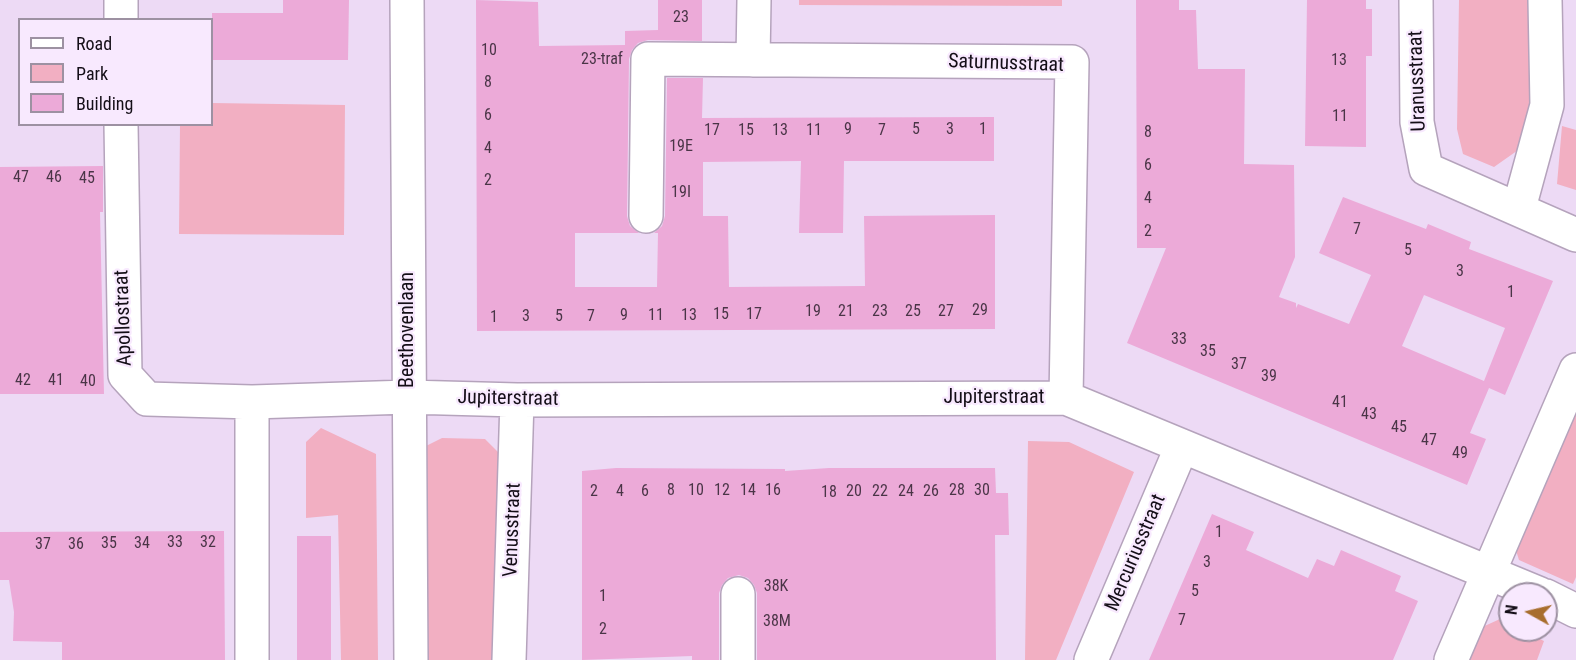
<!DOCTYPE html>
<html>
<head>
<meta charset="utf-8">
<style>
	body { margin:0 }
	#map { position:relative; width:1576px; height:660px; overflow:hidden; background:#eddaf5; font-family:"Roboto Condensed",sans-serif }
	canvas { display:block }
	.legend { position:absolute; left:18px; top:18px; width:195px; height:108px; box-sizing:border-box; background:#f8e9fe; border:2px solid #9d91a2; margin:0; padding:8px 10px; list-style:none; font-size:18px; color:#140e17 }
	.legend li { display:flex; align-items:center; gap:12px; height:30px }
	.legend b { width:30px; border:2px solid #9d91a2 }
	.north { position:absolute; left:1498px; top:582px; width:60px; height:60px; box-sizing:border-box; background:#f8e9fe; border:2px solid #9d91a2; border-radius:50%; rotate:278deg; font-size:16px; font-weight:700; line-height:24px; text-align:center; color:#140e17 }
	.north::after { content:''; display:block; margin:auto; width:21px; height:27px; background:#a86e2e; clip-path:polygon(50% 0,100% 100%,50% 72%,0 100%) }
</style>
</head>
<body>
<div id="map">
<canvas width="1576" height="660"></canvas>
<ul class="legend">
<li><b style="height:8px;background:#fff"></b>Road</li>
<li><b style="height:16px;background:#f2afc2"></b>Park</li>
<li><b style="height:16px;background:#ecaad8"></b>Building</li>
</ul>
<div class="north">N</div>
</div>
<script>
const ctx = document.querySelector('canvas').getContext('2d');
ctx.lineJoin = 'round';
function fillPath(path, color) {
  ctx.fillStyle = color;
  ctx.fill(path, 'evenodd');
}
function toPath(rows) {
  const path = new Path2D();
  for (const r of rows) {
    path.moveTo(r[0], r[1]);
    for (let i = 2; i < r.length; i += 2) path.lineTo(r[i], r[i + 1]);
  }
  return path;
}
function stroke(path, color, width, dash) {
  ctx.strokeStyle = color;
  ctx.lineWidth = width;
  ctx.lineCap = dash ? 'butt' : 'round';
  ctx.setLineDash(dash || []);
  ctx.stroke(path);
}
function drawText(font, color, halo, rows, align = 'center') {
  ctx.font = font + ' "Roboto Condensed",sans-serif';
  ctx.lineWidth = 4.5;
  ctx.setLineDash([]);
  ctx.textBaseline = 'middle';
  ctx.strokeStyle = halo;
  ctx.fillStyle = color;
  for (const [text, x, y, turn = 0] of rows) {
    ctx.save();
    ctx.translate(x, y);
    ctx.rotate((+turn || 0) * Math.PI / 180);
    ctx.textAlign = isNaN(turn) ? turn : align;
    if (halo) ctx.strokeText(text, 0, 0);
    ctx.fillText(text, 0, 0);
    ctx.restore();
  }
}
fillPath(toPath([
	[799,0,1062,0,1062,6,799,5],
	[1459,0,1533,0,1534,80,1526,134,1521,148,1494,167,1463,154,1457,129],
	[212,103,345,105,344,235,179,234,180,125,212,124],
	[1562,126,1576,130,1576,190,1557,184],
	[1576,407,1576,577,1573,584,1519,560,1514,544],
	[321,428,376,454,378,660,341,660,338,515,306,518,306,442],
	[442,438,485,439,500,454,504,660,424,660,424,447],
	[1028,441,1069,442,1134,472,1056,660,1025,660],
	[1500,619,1510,625,1510,630,1520,630,1544,641,1537,660,1465,660,1478,629]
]), '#f2afc2');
fillPath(toPath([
	[283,0,349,0,348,60,212,60,212,13,283,13],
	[476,0,538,2,539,46,625,45,625,31,658,30,658,0,702,0,702,41,648,40,638,43,632,50,629,59,627,216,630,226,639,233,575,233,575,287,657,287,658,233,654,233,662,226,665,216,667,78,703,78,702,118,994,117,994,161,844,161,843,233,799,233,801,161,703,162,703,216,728,216,729,287,865,286,864,216,995,215,995,329,477,331],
	[1136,0,1179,0,1179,10,1196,10,1198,69,1245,69,1244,164,1294,165,1295,257,1279,297,1296,303,1296,308,1298,304,1349,324,1371,275,1319,253,1343,197,1426,229,1428,224,1471,242,1469,249,1553,281,1505,395,1489,388,1470,433,1486,439,1467,485,1127,343,1166,248,1137,248],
	[1424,295,1505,328,1484,381,1402,346],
	[1307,0,1366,0,1366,9,1372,9,1372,56,1366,56,1366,147,1305,146],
	[103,166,103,212,100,212,104,394,0,394,0,167],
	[616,468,785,469,785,471,829,468,995,468,996,493,1008,493,1009,535,995,535,996,660,757,660,757,593,754,585,748,578,739,575,728,578,722,585,719,593,719,660,692,660,692,656,582,660,582,471],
	[1212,514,1254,532,1246,550,1308,578,1317,559,1334,566,1341,550,1401,576,1395,591,1418,601,1393,660,1149,660],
	[224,531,225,660,62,660,62,642,13,641,14,612,9,580,0,580,0,532],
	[297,536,331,536,331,660,297,660]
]), '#ecaad8');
const minor = toPath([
	[407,0,411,660],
	[1416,0,1417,122,1426,169,1576,235],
	[121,20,121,0],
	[753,60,754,0],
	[121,124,125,375,147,399,252,402,408,397,517,400,1066,398,1540,594],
	[1519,208,1547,105,1545,0],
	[646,216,648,59,1072,62,1066,398],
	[252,402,252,660],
	[1546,596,1576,611],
	[509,660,517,400],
	[738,660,738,594],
	[1091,660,1182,446],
	[1451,660,1576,370]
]);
stroke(minor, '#b5a3bc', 36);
stroke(minor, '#fff', 33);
drawText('16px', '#4a3547', null, [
	["23",681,18],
	["10",489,51],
	["23-traf",602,60],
	["13",1339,61],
	["8",488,83],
	["6",488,116],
	["11",1340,117],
	["9",848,130],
	["5",916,130],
	["3",950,130],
	["1",983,130],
	["17",712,131],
	["15",746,131],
	["13",780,131],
	["11",814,131],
	["7",882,131],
	["8",1148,133],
	["19E",681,147],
	["4",488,149],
	["6",1148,166],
	["47",21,178],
	["46",54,178],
	["45",87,179],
	["2",488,181],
	["19I",681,193],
	["4",1148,199],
	["7",1357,230],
	["2",1148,232],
	["5",1408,251],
	["3",1460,272],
	["1",1511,293],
	["29",980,311],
	["19",813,312],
	["21",846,312],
	["23",880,312],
	["25",913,312],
	["27",946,312],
	["15",721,315],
	["17",754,315],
	["9",624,316],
	["11",656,316],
	["13",689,316],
	["3",526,317],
	["5",559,317],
	["7",591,317],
	["1",494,318],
	["33",1179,340],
	["35",1208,352],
	["37",1239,365],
	["39",1269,377],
	["42",23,381],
	["41",56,381],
	["40",88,382],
	["41",1340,403],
	["43",1369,415],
	["45",1399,428],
	["47",1429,441],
	["49",1460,454],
	["8",671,491],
	["10",696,491],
	["12",722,491],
	["14",748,491],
	["16",773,491],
	["28",957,491],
	["30",982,491],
	["2",594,492],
	["4",620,492],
	["6",645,492],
	["20",854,492],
	["22",880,492],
	["24",906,492],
	["26",931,492],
	["18",829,493],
	["1",1219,533],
	["33",175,543],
	["32",208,543],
	["35",109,544],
	["34",142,544],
	["37",43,545],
	["36",76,545],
	["3",1207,563],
	["38K",776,587],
	["5",1195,592],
	["1",603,597],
	["7",1182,621],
	["38M",777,622],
	["2",603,630]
]);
drawText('20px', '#140e17', '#f8e9fe', [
	["Saturnusstraat",1006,64,2],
	["Uranusstraat",1418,81,-92],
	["Apollostraat",124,318,-92],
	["Beethovenlaan",408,330,-90],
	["Jupiterstraat",994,398],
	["Jupiterstraat",508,399,1],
	["Venusstraat",513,530,-88],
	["Mercuriusstraat",1136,553,-67]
]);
</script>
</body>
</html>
